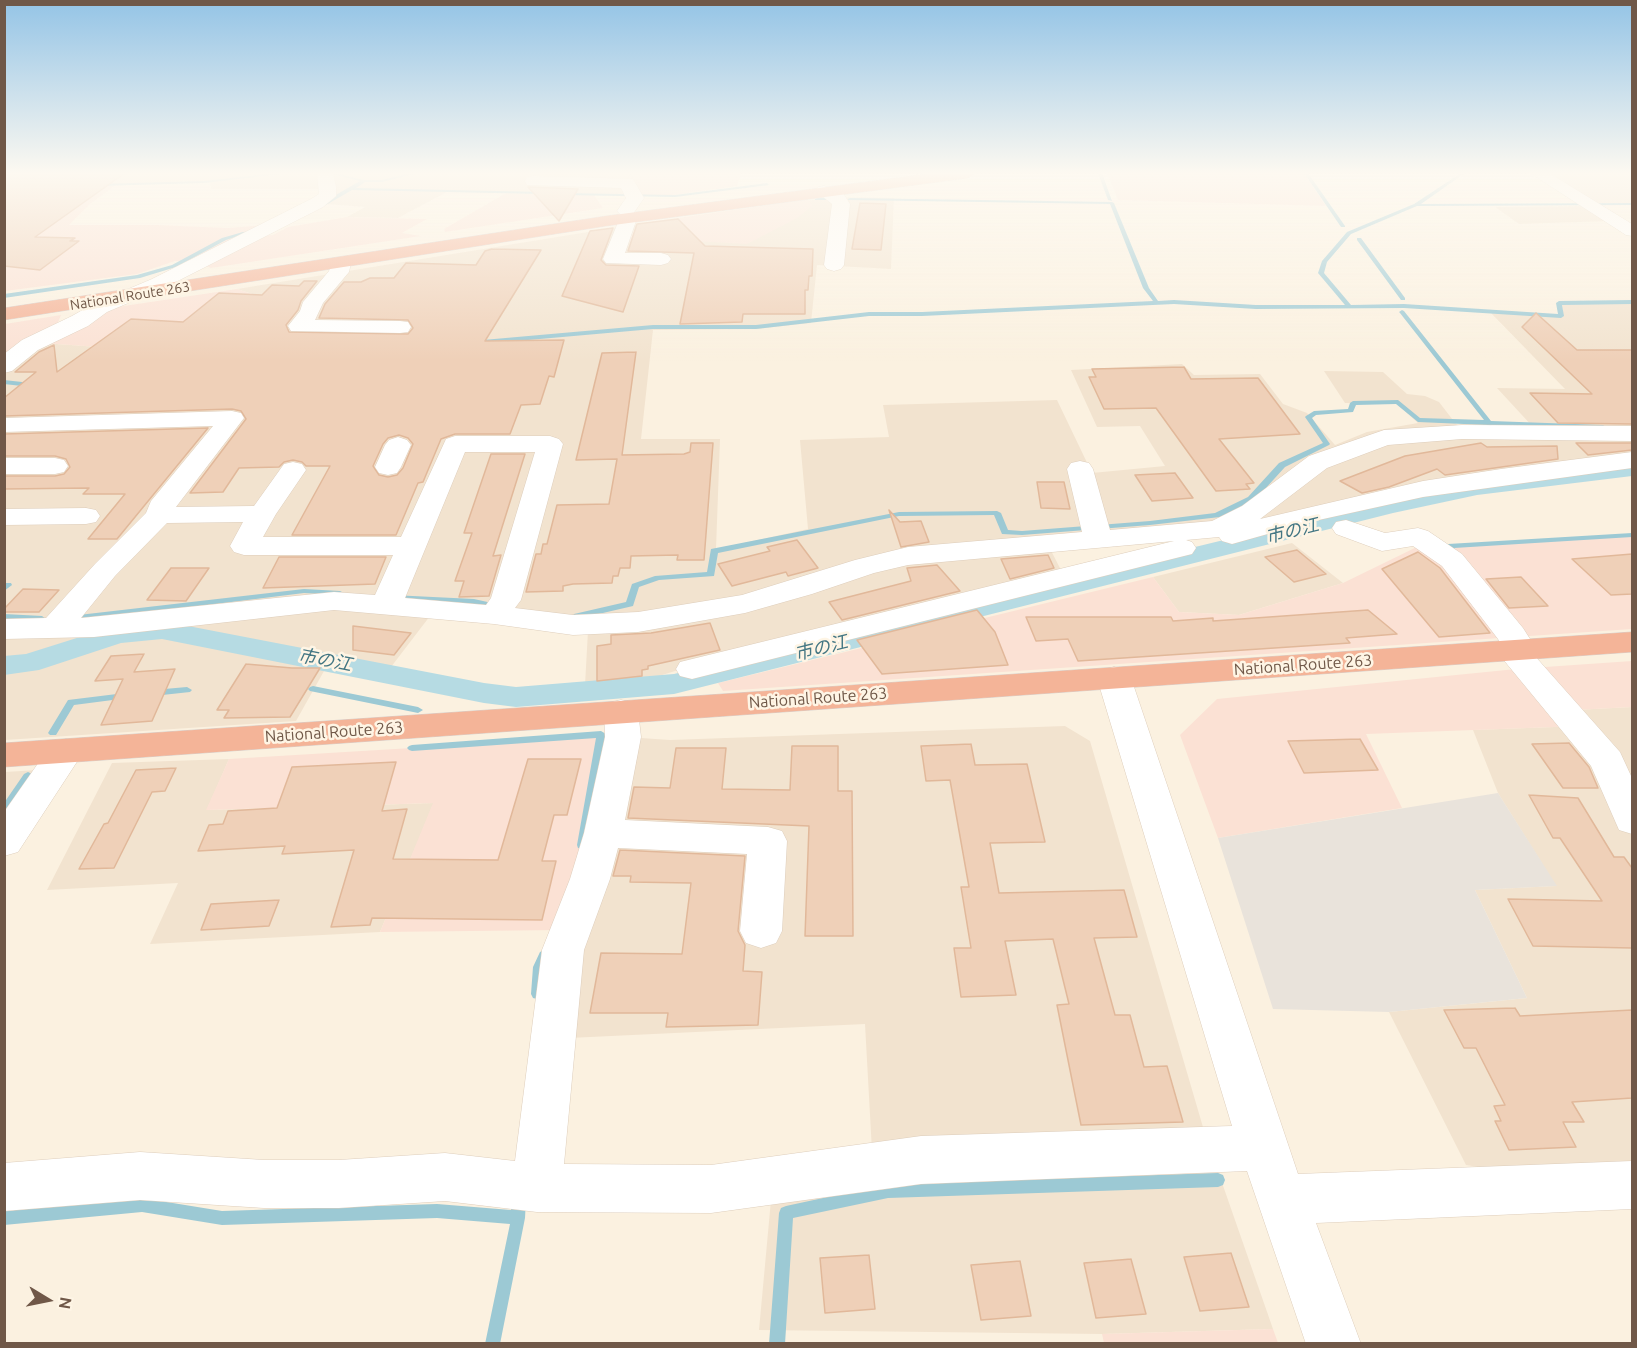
<!DOCTYPE html>
<html>
<head>
<meta charset="utf-8">
<style>
	body { margin:0 }
	#map { position:relative; width:1637px; height:1348px; overflow:hidden; background:#fbf1e0; font-family:Ubuntu,sans-serif }
	canvas { display:block }
	.frame { position:absolute; inset:0; border:6px solid #705848; pointer-events:none }
	.north { position:absolute; left:18px; top:1270px; width:60px; height:60px; -webkit-text-stroke:4px #fef5e5; paint-order:stroke; rotate:100deg; font-size:16px; font-weight:700; line-height:24px; text-align:center; color:#705848 }
	.north::after { content:''; display:block; margin:auto; width:21px; height:27px; background:#705848; clip-path:polygon(50% 0,100% 100%,50% 72%,0 100%) }
</style>
</head>
<body>
<div id="map">
<canvas width="1637" height="1348"></canvas>
<div class="frame"></div>
<div class="north">N</div>
</div>
<script>
const ctx = document.querySelector('canvas').getContext('2d');
ctx.lineJoin = 'round';
function fillPath(path, color) {
  ctx.fillStyle = color;
  ctx.fill(path, 'evenodd');
}
function toPath(rows) {
  const path = new Path2D();
  for (const r of rows) {
    path.moveTo(r[0], r[1]);
    for (let i = 2; i < r.length; i += 2) path.lineTo(r[i], r[i + 1]);
  }
  return path;
}
function stroke(path, color, width, dash) {
  ctx.strokeStyle = color;
  ctx.lineWidth = width;
  ctx.lineCap = dash ? 'butt' : 'round';
  ctx.setLineDash(dash || []);
  ctx.stroke(path);
}
function drawText(font, color, halo, rows, align = 'center') {
  ctx.font = font + ' Ubuntu,"Noto Sans JP",sans-serif';
  ctx.lineWidth = 5;
  ctx.setLineDash([]);
  ctx.textBaseline = 'middle';
  ctx.strokeStyle = halo;
  ctx.fillStyle = color;
  for (const [text, x, y, turn = 0] of rows) {
    ctx.save();
    ctx.translate(x, y);
    ctx.rotate((+turn || 0) * Math.PI / 180);
    ctx.textAlign = isNaN(turn) ? turn : align;
    if (halo) ctx.strokeText(text, 0, 0);
    ctx.fillText(text, 0, 0);
    ctx.restore();
  }
}
fillPath(toPath([
	[112,173,631,173,626,183,633,196,447,192,398,218,347,217,365,207,326,204,319,197,319,189,211,189,210,182,96,186],
	[1541,173,1632,173,1632,203,1594,203],
	[825,197,894,198,891,269,817,265,811,323,757,329,653,330,641,439,720,439,716,549,808,529,800,440,889,437,883,405,1057,400,1092,473,1165,466,1140,426,1097,427,1071,370,1182,364,1194,375,1260,374,1283,404,1307,413,1335,445,1367,432,1418,423,1397,404,1345,403,1324,371,1383,372,1407,394,1425,396,1439,402,1456,424,1465,428,1533,427,1497,388,1565,389,1490,312,1563,317,1562,304,1632,303,1632,458,1489,475,1233,528,1045,539,1062,572,733,653,646,680,585,685,588,631,430,616,391,667,333,655,296,721,5,740,5,357,43,343,113,348,222,316,252,294,237,289,637,224,629,241],
	[1587,206,1611,221,1519,224,1495,207],
	[1292,543,1343,583,1239,615,1179,612,1153,577],
	[1632,707,1632,1191,1466,1165,1389,1012,1527,998,1475,890,1556,886,1498,793,1473,730,1581,726,1574,710],
	[1065,726,1090,741,1205,1134,1273,1329,1102,1334,759,1330,771,1200,872,1151,865,1024,569,1038,611,736,670,740],
	[229,759,207,810,434,803,380,932,150,944,178,883,47,890,112,763],
	[38,770,5,820,5,772]
]), '#f2e3cf');
fillPath(toPath([
	[631,173,741,173,737,186,674,195,633,196,625,183],
	[1107,173,1304,173,1326,206,1118,200],
	[116,185,90,204,69,225,157,225,228,228,266,225,188,261,175,261,137,274,5,291,4,209,96,186],
	[506,193,594,195,603,208,445,232,444,229],
	[808,199,812,206,797,218,747,244,693,241,629,242,637,224],
	[347,217,427,219,402,233,421,236,211,268,200,264,257,236,273,235,288,227],
	[237,289,252,294,223,316,113,348,43,343,117,307],
	[61,315,57,325,5,357,5,324],
	[1632,536,1632,629,723,691,718,683,1153,577,1179,612,1239,615,1343,583,1423,544,1436,548],
	[1632,661,1632,707,1574,710,1581,726,1366,734,1402,808,1218,838,1180,735,1217,699,1516,669],
	[611,736,561,930,380,932,433,803,206,810,229,759],
	[1273,1329,1278,1343,1104,1343,1102,1334]
]), '#fbe1d4');
fillPath(toPath([
	[1498,793,1557,886,1475,890,1527,998,1389,1012,1273,1009,1218,838]
]), '#e9e3db');
fillPath(toPath([
	[278,173,288,173,204,183,97,186,95,185,97,184,204,181,278,173],
	[328,173,334,173,364,180,382,180,411,173,417,173,382,182,365,182,356,188,544,192,546,193,544,194,352,190,319,209,315,209,315,207,360,181,328,173],
	[1098,173,1102,173,1112,201,1108,200,1098,173],
	[1304,173,1308,173,1345,226,1345,227,1341,227,1304,173],
	[1461,173,1465,173,1421,204,1632,203,1632,205,1417,206,1351,234,1327,262,1324,273,1351,305,1404,304,1558,314,1556,303,1559,301,1632,300,1632,304,1562,305,1564,316,1561,318,1404,308,1256,309,1174,304,922,316,869,316,756,329,653,329,483,344,480,342,483,340,653,325,756,325,869,312,922,312,1153,301,1143,288,1110,204,848,200,848,199,850,198,1112,202,1114,203,1149,288,1158,301,1174,300,1256,305,1345,305,1318,273,1322,261,1347,232,1414,204,1461,173],
	[767,183,769,185,675,197,564,195,562,194,564,193,675,195,767,183],
	[817,198,830,198,832,199,830,200,815,200,815,199,817,198],
	[255,231,257,231,257,233,244,234,226,240,176,267,140,278,4,298,4,294,137,275,172,265,222,238,243,232,255,231],
	[1357,238,1361,238,1405,298,1405,300,1401,300,1357,240,1357,238],
	[1402,310,1404,311,1491,421,1603,425,1606,427,1603,429,1493,425,1490,426,1487,425,1418,422,1396,404,1356,405,1353,412,1316,415,1312,418,1330,444,1329,445,1285,467,1254,501,1220,517,1150,525,1022,535,1002,534,994,515,899,516,718,553,714,576,659,580,639,587,633,606,577,619,573,616,574,614,626,602,632,584,655,576,707,572,711,549,899,512,997,511,1001,513,1008,530,1022,531,1150,521,1215,513,1248,497,1279,463,1323,443,1305,417,1306,416,1314,411,1348,409,1350,403,1353,401,1398,400,1420,418,1484,420,1400,313,1399,312,1402,310],
	[4,380,31,383,34,385,31,387,4,384,4,380],
	[1632,533,1632,537,1454,548,1457,552,1453,554,1450,554,1444,546,1448,544,1632,533],
	[4,583,11,583,12,585,4,591,4,583],
	[304,589,340,591,344,593,340,595,304,593,70,622,66,619,70,616,304,589],
	[392,595,474,599,501,605,502,607,498,610,474,605,395,599,391,597,392,595],
	[4,614,42,616,46,619,42,622,4,620,4,614],
	[313,686,418,707,423,710,418,713,310,691,308,689,310,687,313,686],
	[187,687,192,690,190,692,153,696,148,693,153,690,187,687],
	[125,693,128,694,130,696,128,698,74,705,56,735,50,735,48,733,68,700,125,693],
	[601,731,606,734,587,845,586,848,582,849,578,848,577,845,596,738,412,751,409,750,407,748,409,746,412,745,601,731],
	[28,772,32,774,33,776,8,815,4,816,4,803,24,774,28,772],
	[544,950,548,952,550,955,545,967,543,994,541,998,537,999,533,998,531,994,533,967,540,952,544,950],
	[1218,1173,1223,1175,1225,1180,1223,1185,1218,1187,888,1198,793,1218,785,1344,769,1344,779,1213,781,1208,786,1206,888,1184,1218,1173],
	[519,1192,524,1194,526,1199,525,1218,500,1344,485,1344,510,1224,437,1218,222,1225,142,1212,4,1225,4,1211,142,1198,222,1211,437,1204,511,1210,512,1199,514,1194,519,1192]
]), '#9cc9d4');
fillPath(toPath([
	[1632,462,1632,476,1477,495,1393,513,674,694,516,707,484,703,162,639,121,643,39,670,4,675,4,656,26,654,118,625,162,621,484,683,516,687,674,674,1392,499,1477,481,1632,462]
]), '#b6dbe3');
const building = toPath([
	[4,173,125,173,35,237,75,238,70,241,79,241,40,270,4,266,4,173],
	[528,187,578,189,559,221,528,187],
	[860,203,886,204,881,250,852,249,860,203],
	[678,219,705,246,813,249,812,276,809,276,808,290,805,290,805,314,743,314,742,322,680,324,694,253,628,251,637,224,678,219],
	[613,228,601,260,606,265,639,266,623,312,562,296,590,231,613,228],
	[492,249,541,250,485,341,564,340,554,377,549,376,540,404,521,405,510,434,455,434,441,439,423,482,418,483,396,535,292,535,330,466,306,466,302,462,293,460,284,462,279,467,239,468,223,492,190,493,246,419,241,411,232,409,4,416,4,398,36,372,15,372,39,352,54,345,57,372,131,319,183,322,219,293,262,295,272,285,299,286,304,281,317,281,301,301,298,310,286,325,289,332,408,334,413,328,408,320,319,318,325,304,344,282,361,282,370,278,394,278,406,263,476,265,485,251,492,249],
	[399,435,408,438,413,444,403,468,397,475,388,477,379,475,373,466,383,444,388,438,399,435],
	[1536,313,1577,350,1632,350,1632,424,1558,423,1530,393,1592,394,1522,327,1536,313],
	[636,352,622,455,684,454,690,452,691,443,713,443,704,560,677,560,678,555,631,556,630,568,620,568,618,576,613,576,612,583,573,584,563,586,563,591,526,592,536,554,541,554,543,544,547,544,557,505,609,504,617,459,576,460,602,353,636,352],
	[1184,367,1191,379,1258,378,1300,434,1219,439,1254,483,1246,484,1250,489,1216,491,1156,408,1104,409,1089,377,1096,377,1092,369,1184,367],
	[208,428,117,539,88,539,125,494,83,494,89,488,4,489,4,476,55,476,64,474,70,467,66,459,55,456,4,456,4,434,208,428],
	[1481,443,1487,447,1557,446,1558,459,1445,475,1437,469,1389,487,1362,493,1340,481,1405,456,1481,443],
	[1576,443,1632,443,1632,450,1588,455,1576,443],
	[491,454,525,454,493,556,501,555,489,596,459,597,464,581,455,581,472,533,464,533,491,454],
	[1175,473,1193,498,1152,501,1135,475,1175,473],
	[1037,482,1064,482,1070,509,1041,508,1037,482],
	[889,510,900,522,921,521,929,542,901,547,889,510],
	[797,540,818,568,788,576,786,572,732,586,718,564,770,551,767,547,797,540],
	[1297,550,1326,574,1294,582,1265,557,1297,550],
	[1418,552,1440,568,1490,633,1439,637,1382,569,1418,552],
	[1632,554,1632,594,1611,595,1572,559,1632,554],
	[1048,555,1054,568,1010,579,1001,559,1048,555],
	[279,557,386,557,375,584,263,588,279,557],
	[937,565,960,591,842,620,829,602,911,581,907,568,937,565],
	[171,568,209,568,186,601,147,600,171,568],
	[1521,577,1548,606,1509,608,1486,579,1521,577],
	[23,589,59,590,39,612,4,612,4,609,23,589],
	[977,610,995,632,1008,665,882,674,857,640,977,610],
	[1368,610,1397,634,1346,638,1350,643,1078,661,1068,639,1036,641,1026,617,1171,617,1173,621,1213,618,1213,621,1368,610],
	[710,623,720,650,648,666,648,669,642,670,642,676,597,681,597,646,611,644,611,635,651,633,710,623],
	[353,626,411,633,394,655,353,650,353,626],
	[144,654,134,672,175,669,152,721,101,725,123,679,95,681,111,656,144,654],
	[246,664,292,668,320,668,290,717,224,718,229,710,217,710,246,664],
	[1360,739,1378,770,1304,773,1288,741,1360,739],
	[1569,743,1589,767,1598,788,1563,788,1532,744,1569,743],
	[971,744,975,765,1027,764,1045,842,990,843,999,893,1124,890,1137,937,1094,938,1115,1015,1130,1015,1144,1067,1167,1066,1183,1122,1081,1125,1057,1005,1069,1004,1053,939,1005,941,1016,995,961,997,954,948,971,948,961,887,969,887,950,780,926,781,921,746,971,744],
	[792,746,838,746,838,791,852,791,853,936,805,936,809,826,628,818,634,787,670,788,676,748,726,748,722,789,790,790,792,746],
	[528,759,581,759,567,815,554,815,542,861,556,861,542,920,372,918,370,925,331,927,354,850,282,854,285,846,198,851,209,825,223,824,228,811,277,808,292,767,396,762,382,811,407,809,393,859,498,860,528,759],
	[176,768,165,791,152,792,114,868,79,869,104,824,108,823,136,770,176,768],
	[1529,795,1578,798,1614,857,1624,857,1632,868,1632,948,1533,946,1508,899,1602,901,1560,838,1553,838,1529,795],
	[620,850,745,856,738,931,745,945,743,971,762,972,758,1025,666,1027,668,1013,590,1013,601,953,682,954,691,883,630,882,631,876,613,876,620,850],
	[279,900,269,926,201,930,211,904,279,900],
	[1515,1008,1520,1016,1632,1010,1632,1098,1572,1102,1584,1122,1563,1122,1576,1147,1509,1150,1495,1121,1501,1121,1494,1106,1505,1105,1476,1048,1464,1048,1444,1010,1515,1008],
	[1231,1253,1249,1307,1200,1311,1184,1257,1231,1253],
	[869,1255,875,1309,825,1313,820,1258,869,1255],
	[1131,1259,1146,1314,1096,1318,1084,1263,1131,1259],
	[1020,1261,1031,1316,981,1320,971,1265,1020,1261]
]);
fillPath(building, '#efd0b8');
stroke(building, '#e1b89a', 1.5);
const minor = toPath([
	[317,173,333,173,336,187,336,196,323,207,166,287,107,312,88,326,38,350,12,371,4,373,4,354,22,340,72,316,93,304,152,279,311,199,319,194,317,173],
	[1530,173,1549,173,1632,224,1632,236,1626,235,1530,173],
	[533,176,633,179,644,198,633,214,637,218,625,253,661,253,668,255,671,259,668,263,661,265,606,263,603,259,621,215,617,211,626,198,621,188,527,185,525,181,527,177,533,176],
	[824,186,843,193,850,204,844,265,841,269,834,271,827,269,824,265,832,204,816,191,818,187,824,186],
	[341,257,348,259,351,263,349,272,323,303,315,320,400,321,408,322,411,327,408,332,400,333,291,331,288,326,300,311,303,302,329,271,334,259,341,257],
	[232,411,241,413,244,418,176,507,254,506,284,464,293,462,302,464,306,470,276,514,263,537,401,537,446,439,455,436,550,436,559,439,563,444,521,600,515,608,573,615,638,612,742,595,855,560,908,547,1082,532,1067,469,1071,463,1080,461,1089,463,1093,469,1110,530,1212,521,1242,506,1309,456,1384,430,1462,425,1632,426,1632,441,1462,439,1388,445,1327,468,1260,519,1423,481,1501,469,1632,452,1632,468,1423,497,1314,521,1232,544,1222,541,1219,537,1186,540,1192,542,1196,548,1192,554,692,679,680,676,676,669,680,662,1174,541,908,565,874,573,812,594,745,613,638,632,573,635,494,624,334,610,94,637,4,639,4,619,46,618,95,564,146,513,151,501,213,426,4,432,4,418,232,411],
	[465,452,535,452,491,598,486,605,405,598,465,452],
	[243,522,230,546,234,552,244,555,393,555,375,595,334,592,81,618,115,576,167,523,243,522],
	[398,437,407,440,411,445,401,467,397,473,388,475,379,473,375,467,385,445,389,440,398,437],
	[4,458,55,458,64,460,68,466,64,472,55,474,4,474,4,458],
	[86,508,96,510,100,516,96,522,86,524,4,525,4,509,86,508],
	[1346,520,1385,533,1418,528,1428,531,1462,554,1523,628,1537,650,1534,655,1620,752,1632,778,1632,834,1619,830,1591,766,1502,658,1497,651,1501,644,1498,639,1442,566,1413,546,1382,551,1336,534,1332,528,1336,522,1346,520],
	[1114,667,1126,670,1131,678,1298,1174,1632,1161,1632,1209,1316,1223,1361,1344,1306,1344,1247,1171,921,1184,711,1213,537,1212,445,1201,339,1208,264,1208,140,1200,4,1211,4,1163,140,1152,264,1160,339,1160,445,1153,515,1161,542,950,570,879,584,833,605,737,604,711,609,703,621,700,633,703,638,711,641,737,625,820,768,827,782,831,787,841,782,931,776,943,761,948,746,943,740,931,747,854,618,848,610,879,584,950,564,1164,711,1165,921,1136,1232,1126,1097,678,1102,670,1114,667],
	[66,739,79,742,84,751,18,852,4,856,4,812,53,742,66,739]
]);
const highway = toPath([
	[934,173,976,173,968,178,606,226,4,320,4,308,606,216,934,173],
	[1632,632,1632,652,4,767,4,743,1632,632]
]);
stroke(minor, '#decebc', 1);
stroke(highway, '#d7d0cc', 1);
fillPath(minor, '#fff');
fillPath(highway, '#f4b498');
const sky = ctx.createLinearGradient(0, 0, 0, 361);
sky.addColorStop(0, '#94c4e6');
sky.addColorStop(0.48, '#fdf9f1');
sky.addColorStop(1, '#fdf9f100');
ctx.fillStyle = sky;
ctx.fillRect(0, 0, 1637, 361);
drawText('14px', '#705848', '#fef5e5', [
	["National Route 263",130,296,-9]
]);
drawText('16px', '#705848', '#fef5e5', [
	["National Route 263",1303,665,-4],
	["National Route 263",818,698,-4],
	["National Route 263",334,732,-4]
]);
drawText('italic 18px', '#437683', '#fef5e5', [
	["市の江",1292,531,-14],
	["市の江",821,648,-14],
	["市の江",325,660,11]
]);
</script>
</body>
</html>
